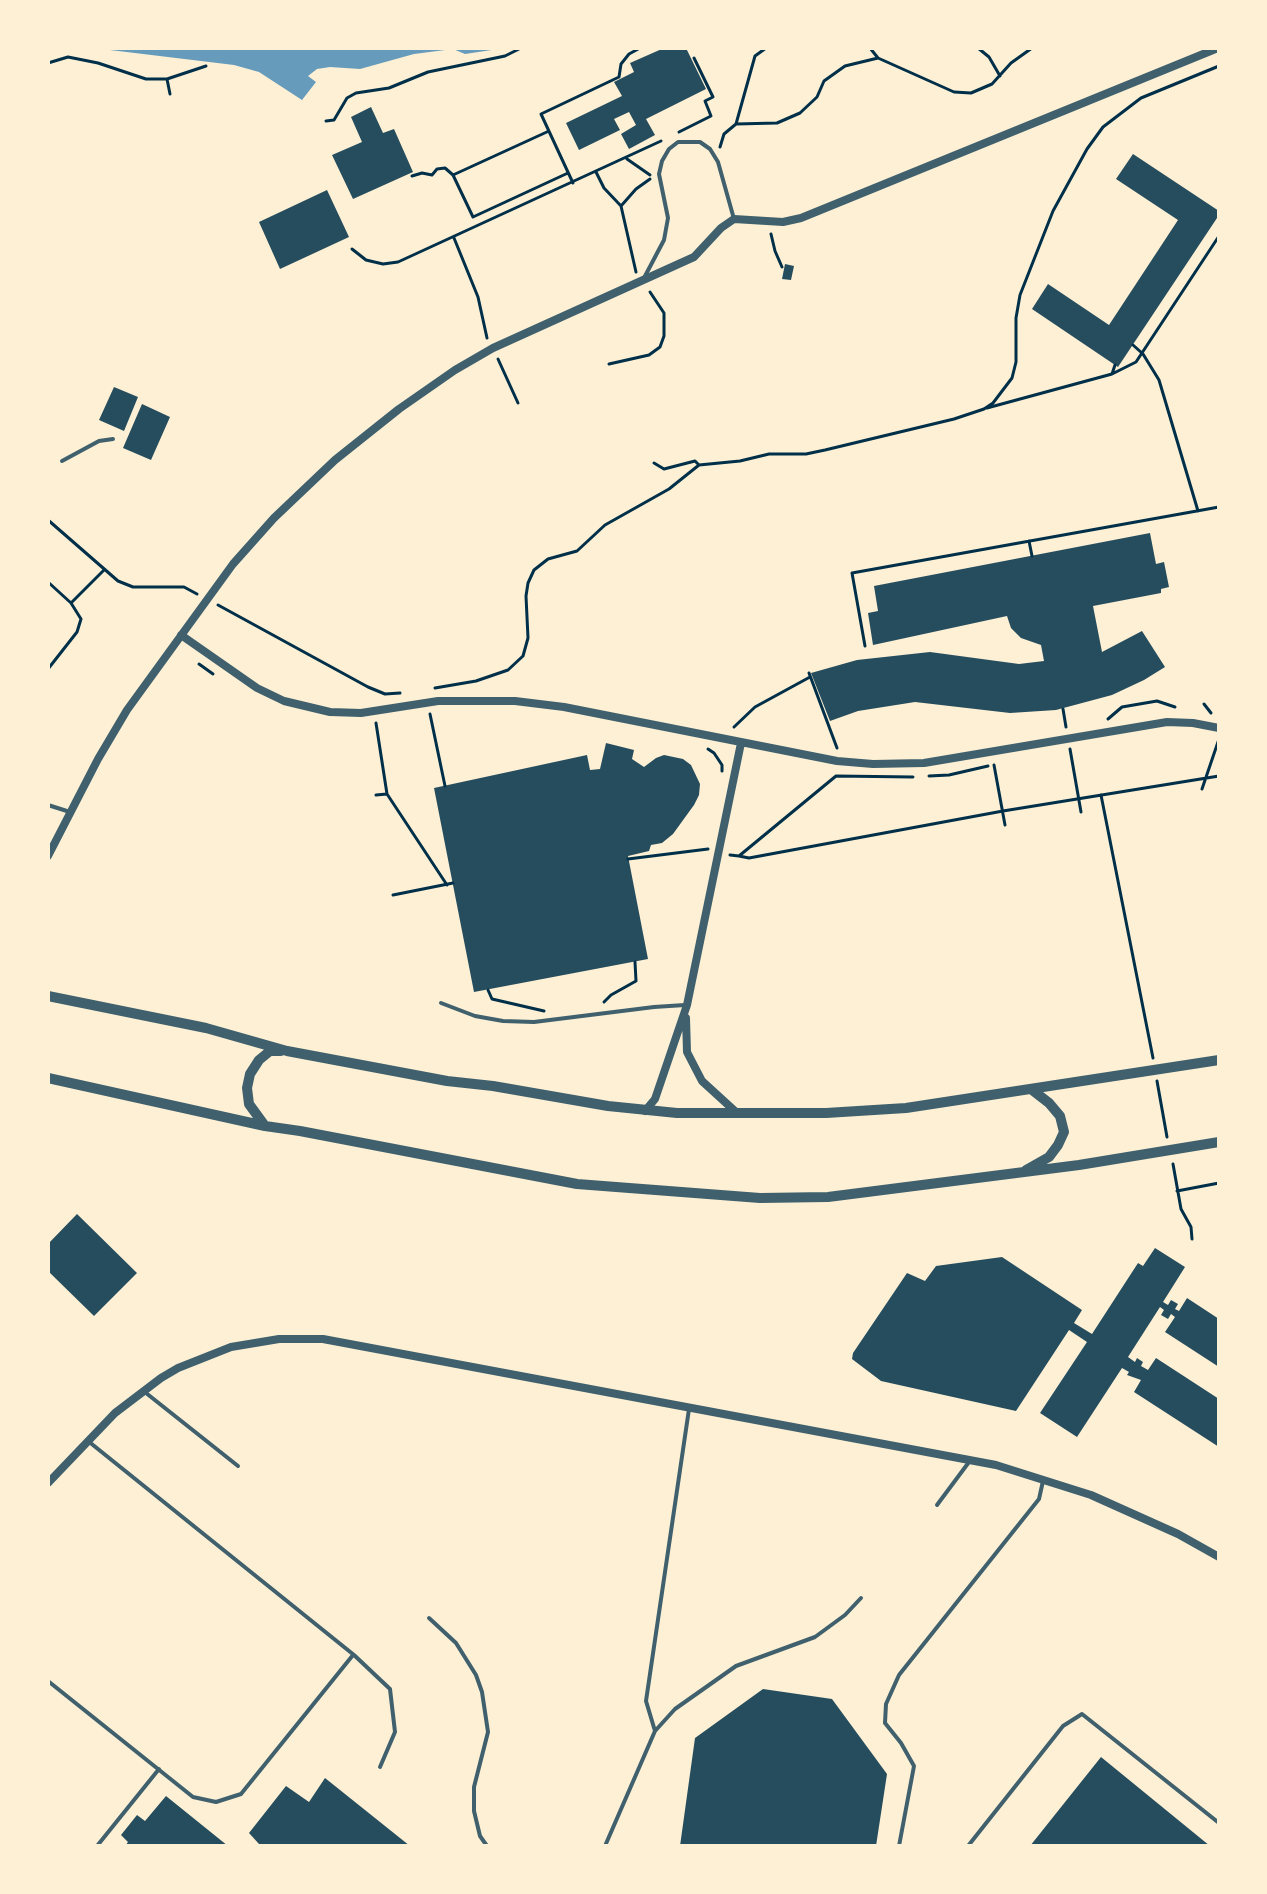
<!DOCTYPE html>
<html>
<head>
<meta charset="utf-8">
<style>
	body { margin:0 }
	#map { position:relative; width:1267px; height:1894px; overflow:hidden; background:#fdf0d5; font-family:Raleway,sans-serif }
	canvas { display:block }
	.frame { position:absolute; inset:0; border:50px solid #fdf0d5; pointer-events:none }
</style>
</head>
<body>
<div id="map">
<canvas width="1267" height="1894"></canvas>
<div class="frame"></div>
</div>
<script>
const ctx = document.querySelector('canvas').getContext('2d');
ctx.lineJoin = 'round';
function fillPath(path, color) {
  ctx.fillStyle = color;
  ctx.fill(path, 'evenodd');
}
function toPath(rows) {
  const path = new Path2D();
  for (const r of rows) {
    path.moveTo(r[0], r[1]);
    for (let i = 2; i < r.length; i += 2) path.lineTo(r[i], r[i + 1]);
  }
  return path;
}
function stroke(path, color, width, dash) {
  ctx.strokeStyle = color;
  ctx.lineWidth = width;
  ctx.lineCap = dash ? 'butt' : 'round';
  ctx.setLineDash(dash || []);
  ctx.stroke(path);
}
fillPath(toPath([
	[48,48,505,48,465,54,453,49,414,54,360,69,330,67,317,69,308,76,316,82,302,100,259,72,234,65,110,50]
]), '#669bbc');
fillPath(toPath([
	[664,48,686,48,706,89,646,119,655,135,629,149,621,134,636,125,629,112,614,119,620,130,579,150,566,123,622,96,614,82,634,72,630,63],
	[371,107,383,133,394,129,413,172,353,199,332,155,362,142,351,117],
	[1133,154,1219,211,1219,215,1118,367,1032,309,1048,284,1109,325,1178,220,1116,179],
	[327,190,349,237,280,269,259,222],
	[785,264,794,266,791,280,782,279],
	[114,387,138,397,124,431,99,420],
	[142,404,170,417,151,460,123,448],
	[1150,533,1156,564,1164,562,1169,587,1161,589,1161,593,1093,606,1102,652,1142,631,1165,667,1144,680,1112,695,1056,710,1010,713,915,702,858,711,830,721,811,673,857,660,930,652,1019,664,1044,661,1041,645,1021,638,1011,628,1007,616,873,645,868,613,878,611,874,586],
	[606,743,634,750,632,759,644,767,656,758,664,755,683,759,691,765,700,784,699,795,694,805,673,834,662,843,651,845,649,851,628,856,648,959,474,992,434,788,587,755,590,770,600,769],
	[77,1214,137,1273,94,1316,48,1271,48,1244],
	[1155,1248,1185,1267,1163,1302,1168,1305,1171,1300,1178,1304,1175,1309,1179,1311,1187,1298,1219,1319,1219,1367,1165,1332,1175,1317,1171,1314,1168,1319,1161,1315,1164,1310,1160,1307,1128,1357,1135,1362,1137,1358,1143,1362,1141,1366,1148,1370,1156,1358,1219,1399,1219,1447,1134,1392,1141,1380,1127,1375,1129,1372,1122,1368,1077,1437,1040,1413,1087,1342,1069,1330,1016,1411,881,1381,852,1359,853,1353,907,1273,925,1281,936,1266,1002,1257,1082,1310,1074,1323,1092,1334,1138,1263,1143,1266],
	[763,1689,832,1699,887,1774,876,1846,680,1846,695,1738],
	[1101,1757,1210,1846,1030,1846],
	[325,1778,410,1846,257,1846,259,1844,249,1833,286,1786,309,1802],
	[166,1796,228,1846,125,1846,128,1842,121,1835,137,1815,145,1821]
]), '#264d5e');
stroke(toPath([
	[870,48,878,58],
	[978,48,989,57,1000,76],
	[48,63,68,57,98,63,146,79,167,79,206,66],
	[167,79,170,94],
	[326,121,334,120,347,98,356,93,389,88,428,72,505,56,521,48],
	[736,124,755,56,766,48],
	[549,131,453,175,473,217,568,173],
	[679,132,711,116,705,101,713,97,694,58],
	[720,147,724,134,736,124,777,123,800,113,817,97,824,81,845,66,878,58,954,92,971,93,992,84,1011,63,1032,48],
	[627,159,650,175],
	[596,172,604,188,621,206,636,272],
	[412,176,422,173,432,175,437,169,445,168,453,175],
	[573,183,541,114,619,77,621,64,629,54,640,48],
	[621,206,636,189,650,179],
	[771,234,775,251,782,267],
	[454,238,478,297,487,338],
	[352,249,366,260,383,264,398,262,661,141],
	[1133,345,1143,354,1159,380,1198,511],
	[498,359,518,403],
	[609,364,649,355,660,347,664,336,664,313,650,292],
	[1112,374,1115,365],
	[987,408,1112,374,1136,362,1219,236],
	[654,463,664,469,695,461,699,465],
	[48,520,118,581,133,587,184,587,197,594],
	[1029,541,1032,556],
	[48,582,71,603,81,619,77,632,48,669],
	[71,603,104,570],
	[218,605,368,687,385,694,400,693],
	[865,646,852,573,1219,507],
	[199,664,213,674],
	[809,673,837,748],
	[435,688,476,681,508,670,523,656,528,638,526,596,528,583,534,570,548,559,577,551,605,525,669,489,699,465,740,461,769,454,806,454,825,450,954,419,984,409,993,403,1012,378,1016,362,1016,318,1020,295,1053,211,1087,149,1103,127,1141,98,1219,66],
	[1204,704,1211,713],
	[1063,709,1066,727],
	[430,714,445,786],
	[1108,719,1122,707,1157,701,1175,707],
	[376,723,387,794],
	[734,727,755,707,810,677],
	[708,749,714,753,722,765,722,771],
	[1070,749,1081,812],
	[994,765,1005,825],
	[929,776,949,775,988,766],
	[1202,789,1219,739],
	[376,795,387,794,447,885],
	[1101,795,1153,1058],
	[730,855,739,856,836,776,913,777],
	[739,856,749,858,1003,811,1219,776],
	[628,859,708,849],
	[393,895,453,883],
	[488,990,492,999,544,1011],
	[604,1002,611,995,636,981,635,962],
	[1157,1081,1167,1137],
	[1173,1164,1181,1209,1191,1227,1192,1239],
	[1177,1191,1219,1183]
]), '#003049', 3);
stroke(toPath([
	[644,278,664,240,668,218,659,174,662,161,669,149,678,142,700,142,710,149,718,162,734,219],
	[62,461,99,441,113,439],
	[48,805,70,812],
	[441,1003,475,1016,503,1021,534,1022,654,1007,685,1005],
	[146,1393,238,1466],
	[88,1441,354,1655,390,1689,395,1732,380,1767],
	[937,1505,969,1462],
	[429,1618,456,1643,476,1675,482,1692,488,1732,474,1787,474,1811,480,1836,487,1846],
	[48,1681,193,1797,216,1802,241,1794,353,1655],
	[655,1731,646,1701,689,1409],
	[97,1846,159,1769],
	[605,1846,655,1731,675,1709,736,1666,815,1637,845,1615,861,1598],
	[899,1846,914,1766,901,1743,885,1723,886,1704,899,1675,1039,1499,1043,1481],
	[968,1846,1063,1726,1082,1714,1219,1823]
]), '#3f606c', 4);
stroke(toPath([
	[181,635,257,688,284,701,330,712,361,713,438,701,515,701,564,707,837,761,873,764,924,763,1167,722,1193,723,1219,728],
	[48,856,98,759,127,710,233,564,274,518,335,460,399,409,455,370,493,348,694,257,721,228,734,219,783,222,801,218,1218,48],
	[686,1018,687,1052,702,1081,737,1113],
	[645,1111,655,1099,687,1005,741,743],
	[48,1483,115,1413,161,1378,178,1368,231,1347,279,1339,323,1339,996,1465,1091,1495,1178,1534,1219,1557]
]), '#3f606c', 8);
stroke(toPath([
	[48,996,206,1028,287,1051,447,1081,493,1086,608,1106,677,1113,826,1113,906,1108,1219,1060],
	[48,1078,265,1126,300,1131,577,1184,760,1198,828,1197,1079,1165,1219,1142],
	[265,1126,249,1104,247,1088,250,1074,259,1060,270,1051,281,1051],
	[1026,1170,1049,1157,1058,1145,1064,1132,1060,1116,1049,1103,1031,1089]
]), '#3f606c', 10);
</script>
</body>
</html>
